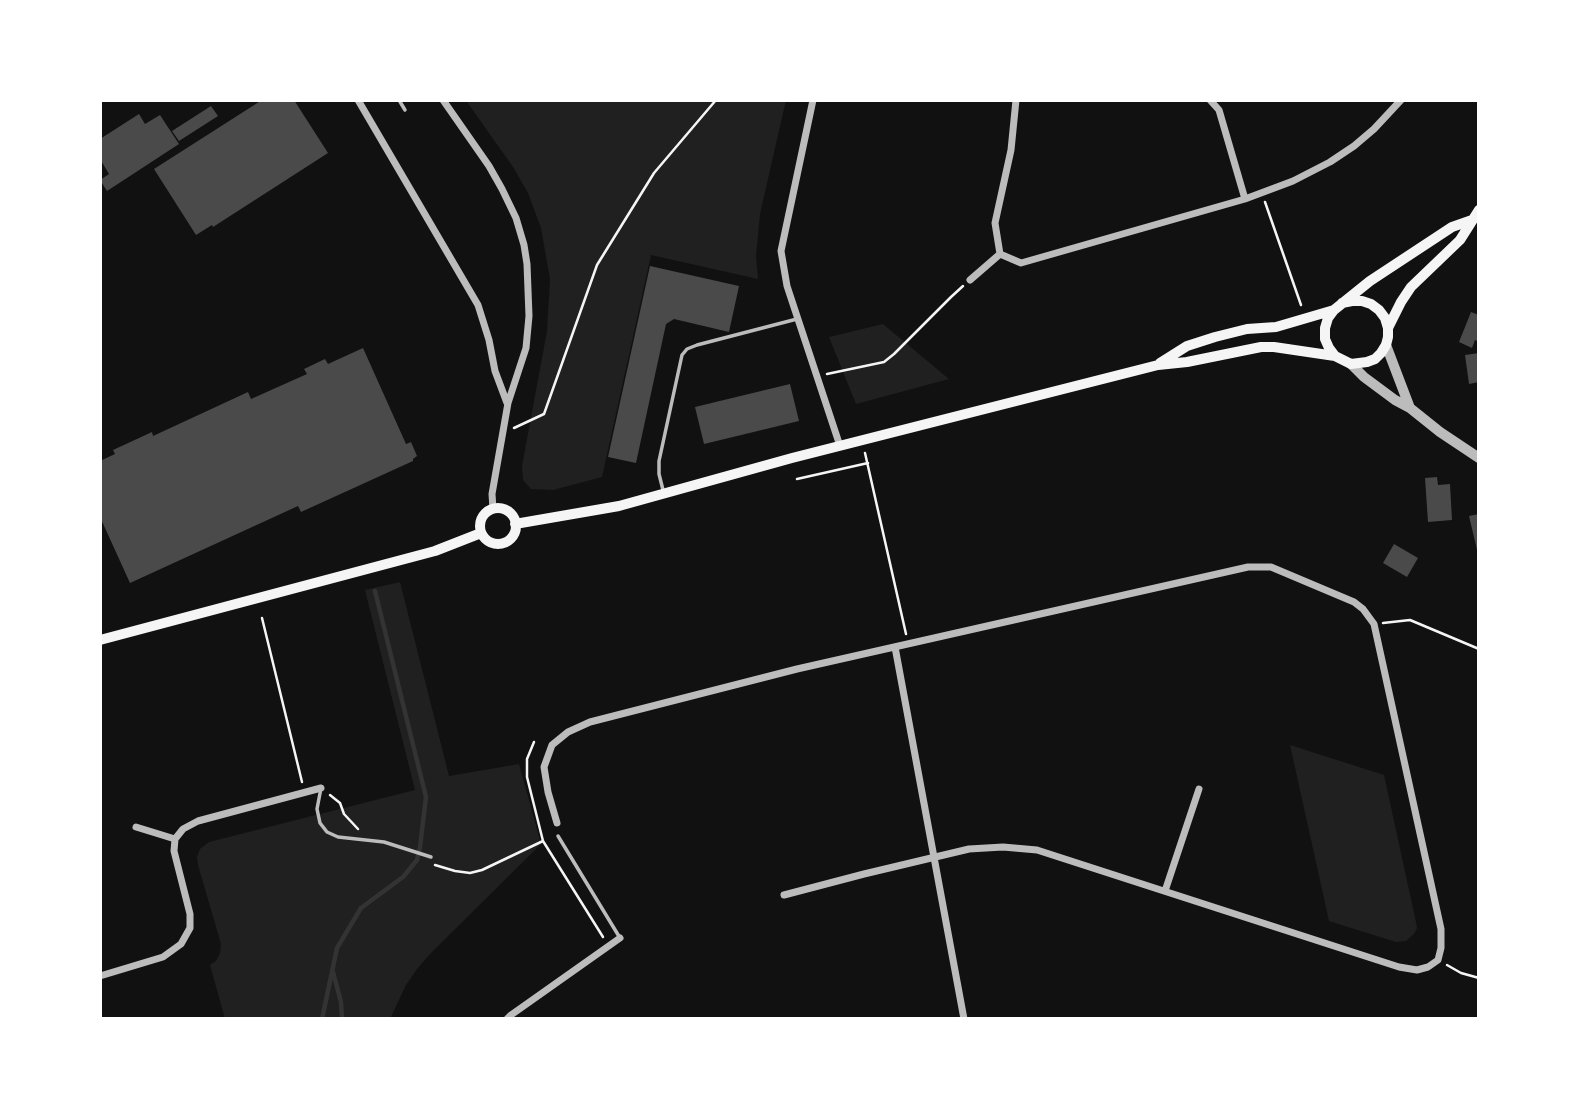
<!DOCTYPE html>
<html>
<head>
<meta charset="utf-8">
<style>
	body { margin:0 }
	#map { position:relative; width:1579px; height:1119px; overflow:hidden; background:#111; font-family:Spectral,serif }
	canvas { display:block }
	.frame { position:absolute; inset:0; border:102px solid #fff; pointer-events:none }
</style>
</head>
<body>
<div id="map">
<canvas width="1579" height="1119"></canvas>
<div class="frame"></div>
</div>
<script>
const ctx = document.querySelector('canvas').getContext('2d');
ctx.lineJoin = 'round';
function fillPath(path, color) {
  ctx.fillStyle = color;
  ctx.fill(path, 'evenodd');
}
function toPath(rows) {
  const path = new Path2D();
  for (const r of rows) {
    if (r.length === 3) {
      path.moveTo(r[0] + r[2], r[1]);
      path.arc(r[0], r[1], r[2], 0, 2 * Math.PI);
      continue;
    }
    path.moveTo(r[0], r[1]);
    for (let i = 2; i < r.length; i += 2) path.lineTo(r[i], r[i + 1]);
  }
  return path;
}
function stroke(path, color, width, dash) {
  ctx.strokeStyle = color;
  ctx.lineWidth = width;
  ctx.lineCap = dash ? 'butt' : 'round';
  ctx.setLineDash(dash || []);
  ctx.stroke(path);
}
fillPath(toPath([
	[471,100,786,100,760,214,756,256,758,279,651,255,602,477,553,490,531,489,523,480,522,466,547,331,550,279,541,228,528,193,513,167,467,102],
	[883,324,949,379,856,404,829,337],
	[400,582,449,776,519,764,541,844,430,954,417,969,406,985,390,1019,225,1019,210,965,216,961,220,953,221,944,198,865,197,857,200,849,209,842,415,790,365,590],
	[1290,745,1384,775,1416,922,1417,928,1414,934,1406,941,1396,942,1329,921]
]), '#202020');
stroke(toPath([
	[333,972,341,1002,342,1019],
	[322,1019,337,948,361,908,403,877,417,860,420,847,426,797,375,591]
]), '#333', 4.5);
fillPath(toPath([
	[262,100,294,100,328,153,213,227,212,225,196,235,154,169],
	[211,106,218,116,179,141,172,131],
	[139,114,145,124,160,115,179,144,107,191,100,180,109,174,100,159,100,139],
	[650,266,739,286,729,332,674,319,666,324,636,463,608,457],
	[1471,312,1479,315,1479,342,1475,340,1472,348,1459,342],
	[363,348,406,444,411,442,417,456,413,459,413,461,301,512,298,506,130,583,100,517,100,461,115,454,113,450,152,432,153,436,248,392,251,399,307,374,304,369,325,359,328,364],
	[1479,353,1479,382,1469,384,1465,355],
	[790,384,799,421,704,444,695,407],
	[1437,477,1438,485,1450,484,1452,520,1428,522,1425,478],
	[1479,514,1479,554,1478,554,1469,516],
	[1394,544,1418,558,1407,577,1383,563]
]), '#4a4a4a');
stroke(toPath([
	[1265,202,1301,305],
	[827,374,884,362,894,354,951,297,963,286],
	[514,428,544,414,597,265,654,173,716,100],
	[865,453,906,634],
	[797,479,868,463],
	[262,618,302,782],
	[1383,623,1410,620,1479,649],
	[534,742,527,759,527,777,543,841,603,937],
	[330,795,340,803,344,814,358,829],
	[435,865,455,871,470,873,482,870,543,841],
	[1447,965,1461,973,1479,978]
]), '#f5f5f5', 2.5);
stroke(toPath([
	[399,100,405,110],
	[663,490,659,474,659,461,682,355,687,349,697,345,797,319],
	[321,788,317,809,320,823,327,832,338,837,384,842,431,857],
	[558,836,620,938]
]), '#bcbcbc', 3.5);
stroke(toPath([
	[358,100,478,305,489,340,495,371,507,403],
	[443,100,489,166,502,189,516,218,524,245,527,264,529,316,526,348,508,403,492,494,493,509],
	[813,100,781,251,787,286,840,446],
	[1210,100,1219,110,1245,199],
	[1000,254,1021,263,1245,199,1293,181,1330,162,1354,146,1374,129,1401,100],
	[1000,254,995,223,1011,150,1016,100],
	[970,280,1000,254],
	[895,647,964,1019],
	[557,823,548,792,544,767,552,745,568,732,590,722,797,669,1248,567,1271,567,1354,602,1363,609,1374,624,1441,929,1441,948,1438,960,1428,967,1417,970,1399,967,1037,850,1003,847,969,849,864,874,784,895],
	[136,827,175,839],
	[1165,891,1199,789],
	[100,976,163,957,181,944,190,928,190,914,174,851,175,839,183,829,198,821,321,788],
	[507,1019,511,1015,620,938]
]), '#bcbcbc', 7);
stroke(toPath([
	[1386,345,1410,408],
	[1351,364,1364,377,1395,400,1410,408,1440,432,1479,458]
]), '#bcbcbc', 10);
stroke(toPath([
	[1342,303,1352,301,1362,301,1371,304,1379,310,1385,318,1388,328,1388,337,1386,345,1381,353,1375,359,1367,362,1351,364,1335,356,1329,348,1325,339,1325,328,1328,318,1334,310,1370,281,1452,227,1472,220],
	[1388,328,1401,302,1411,287,1460,240,1479,210],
	[1160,363,1187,346,1215,337,1247,329,1276,327,1334,310],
	[498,526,18],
	[515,524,619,506,792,458,1158,365,1187,362,1261,347,1274,347,1335,356],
	[100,640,435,551,481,533]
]), '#f5f5f5', 10);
</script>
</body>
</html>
